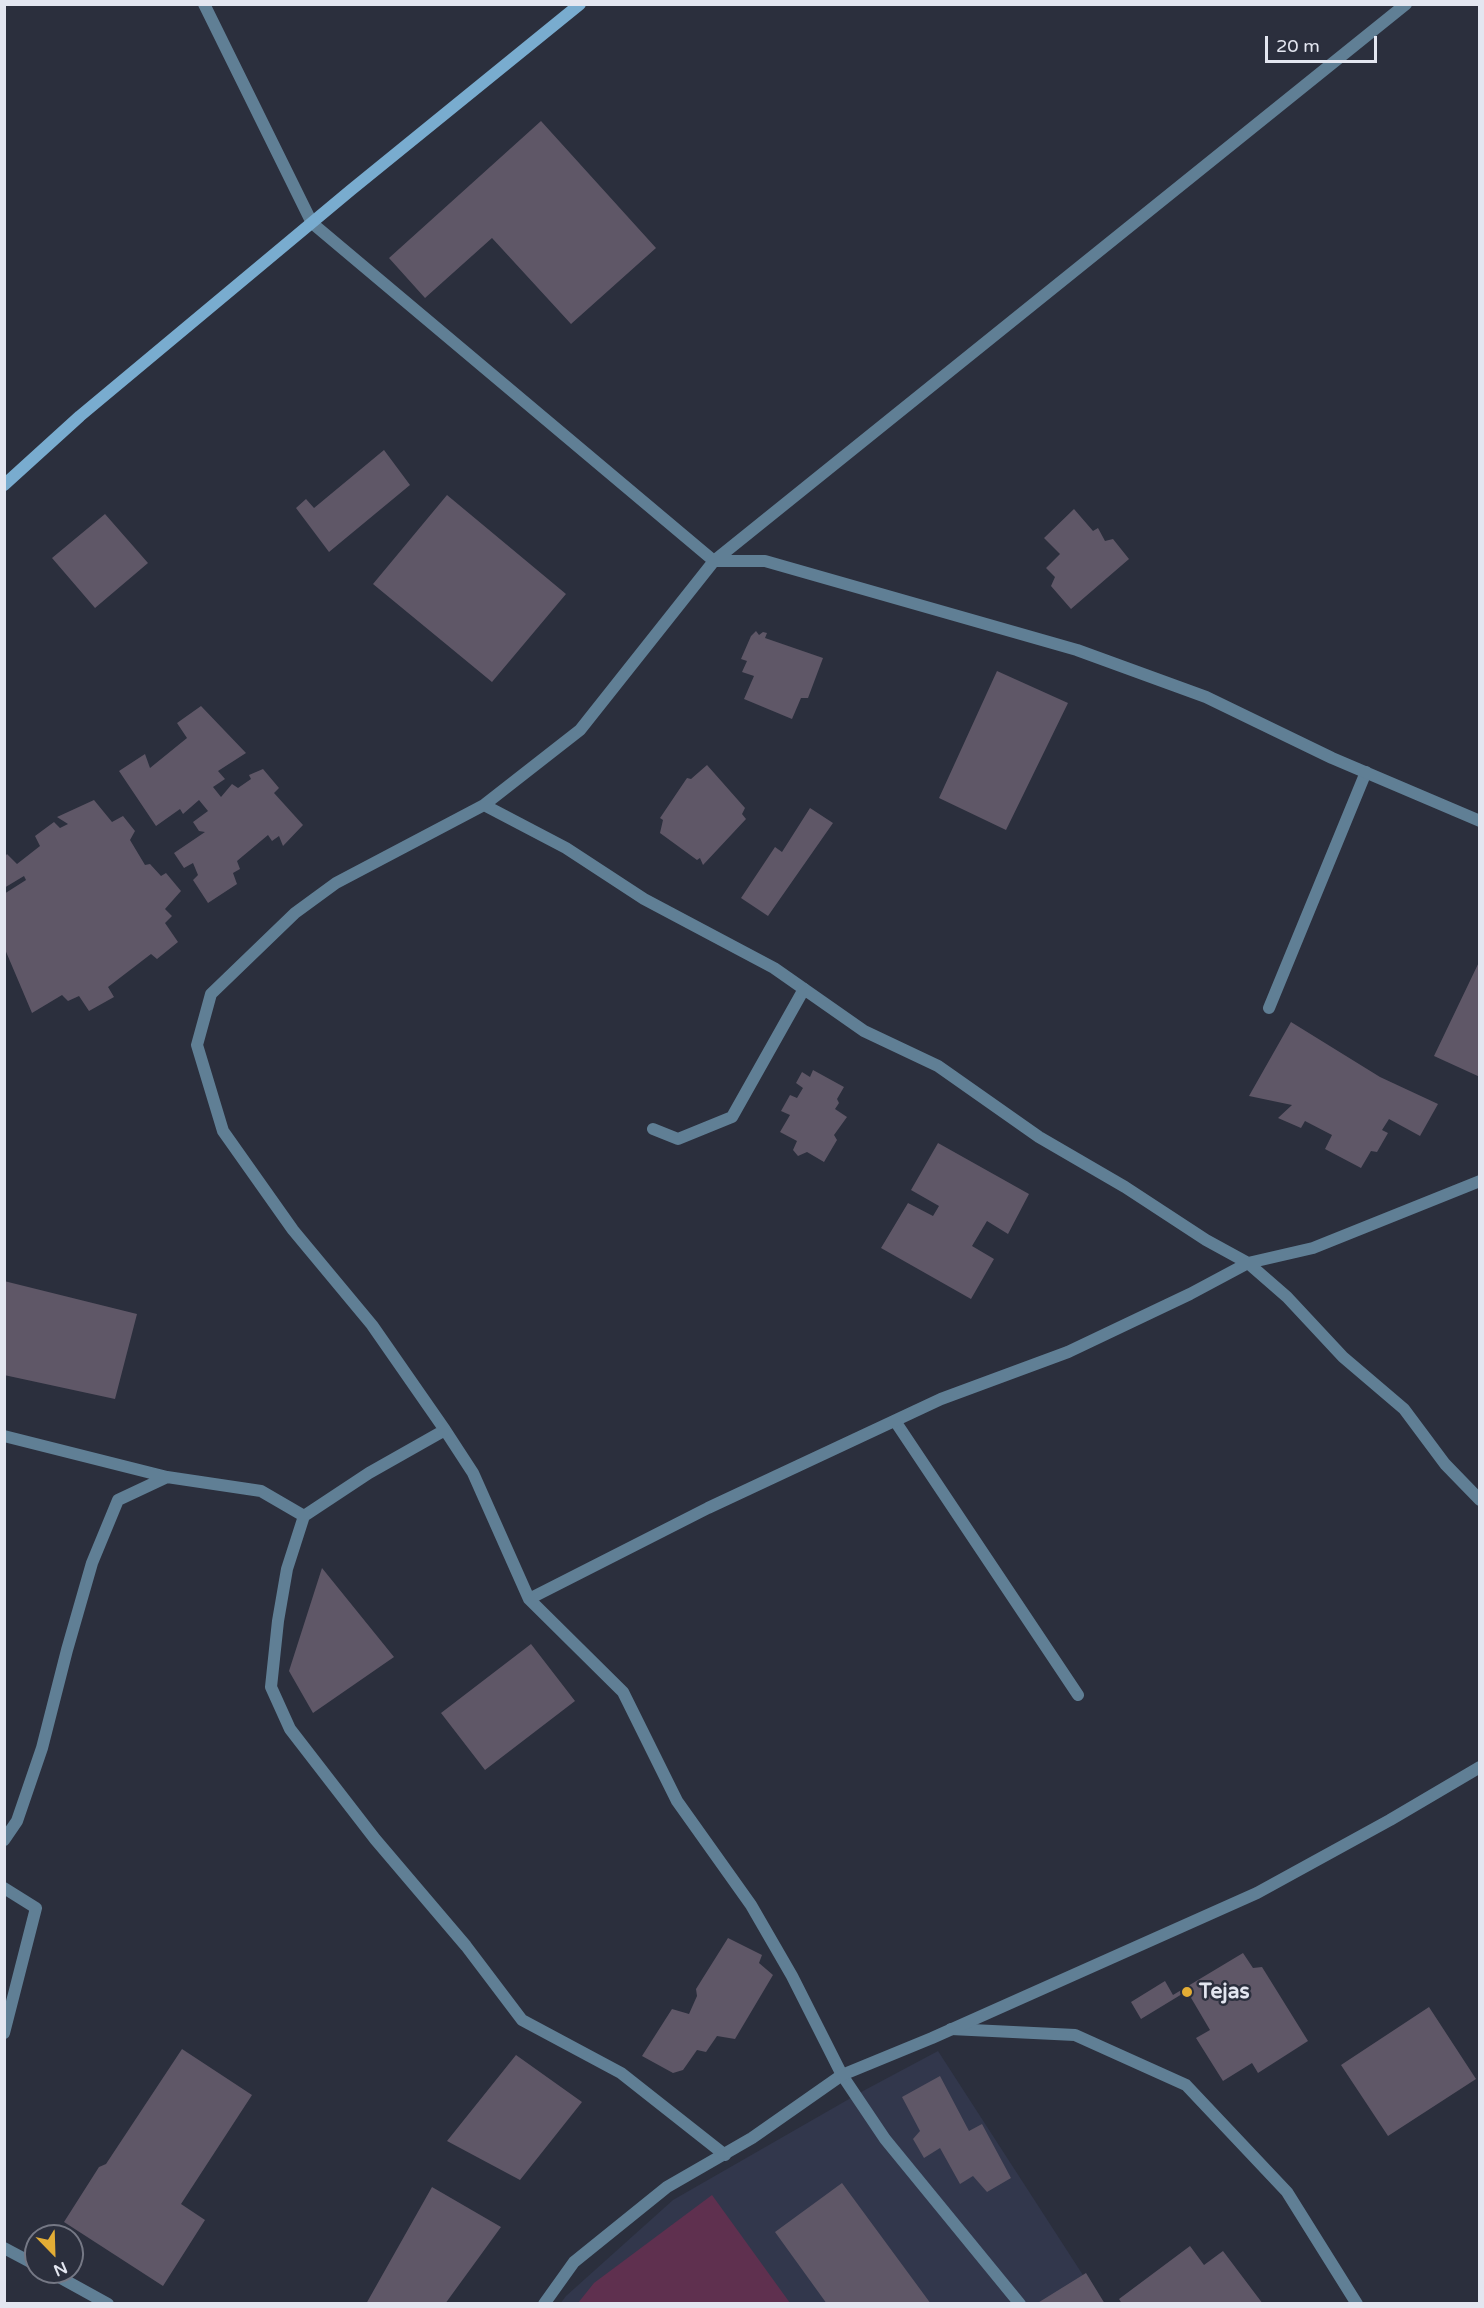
<!DOCTYPE html>
<html>
<head>
<meta charset="utf-8">
<style>
	body { margin:0 }
	#map { position:relative; width:1484px; height:2308px; overflow:hidden; background:#2b2f3d; font-family:"Varela Round",sans-serif }
	canvas { display:block }
	.frame { position:absolute; inset:0; border:6px solid #e3e6f0; pointer-events:none }
	.north { position:absolute; left:24px; top:2224px; width:60px; height:60px; box-sizing:border-box; background:#2b2f3d; border:2px solid #757885; border-radius:50%; rotate:157deg; font-size:16px; font-weight:700; line-height:24px; text-align:center; color:#e3e6f0 }
	.north::after { content:''; display:block; margin:auto; width:21px; height:27px; background:#e4ad35; clip-path:polygon(50% 0,100% 100%,50% 72%,0 100%) }
	.scale { position:absolute; left:1265px; top:36px; width:112px; height:27px; box-sizing:border-box; border:3px solid #e3e6f0; border-top:0; padding-left:8px; font-size:18px; line-height:21px; white-space:nowrap; color:#e3e6f0; -webkit-text-stroke:4px #2b2f3d; paint-order:stroke }
</style>
</head>
<body>
<div id="map">
<canvas width="1484" height="2308"></canvas>
<div class="frame"></div>
<div class="north">N</div>
<div class="scale">20 m</div>
</div>
<script>
const ctx = document.querySelector('canvas').getContext('2d');
ctx.lineJoin = 'round';
function fillPath(path, color) {
  ctx.fillStyle = color;
  ctx.fill(path, 'evenodd');
}
function toPath(rows) {
  const path = new Path2D();
  for (const r of rows) {
    path.moveTo(r[0], r[1]);
    for (let i = 2; i < r.length; i += 2) path.lineTo(r[i], r[i + 1]);
  }
  return path;
}
function stroke(path, color, width, dash) {
  ctx.strokeStyle = color;
  ctx.lineWidth = width;
  ctx.lineCap = dash ? 'butt' : 'round';
  ctx.setLineDash(dash || []);
  ctx.stroke(path);
}
function drawText(font, color, halo, rows, align = 'center') {
  ctx.font = font + ' "Varela Round",sans-serif';
  ctx.lineWidth = 5;
  ctx.setLineDash([]);
  ctx.textBaseline = 'middle';
  ctx.strokeStyle = halo;
  ctx.fillStyle = color;
  for (const [text, x, y, turn = 0] of rows) {
    ctx.save();
    ctx.translate(x, y);
    ctx.rotate((+turn || 0) * Math.PI / 180);
    ctx.textAlign = isNaN(turn) ? turn : align;
    if (halo) ctx.strokeText(text, 0, 0);
    ctx.fillText(text, 0, 0);
    ctx.restore();
  }
}
fillPath(toPath([
	[938,2051,1101,2303,560,2304,566,2296,673,2200,863,2091]
]), '#32374c');
fillPath(toPath([
	[712,2195,790,2303,578,2303,594,2283]
]), '#5f304f');
fillPath(toPath([
	[541,121,656,248,571,324,492,238,425,298,389,258],
	[384,450,410,485,329,552,296,508,306,499,314,508],
	[447,495,566,594,492,682,373,584],
	[1074,509,1093,531,1098,528,1105,541,1113,539,1129,559,1071,609,1051,586,1055,577,1046,568,1060,554,1044,538],
	[105,514,148,563,95,608,52,558],
	[756,631,759,635,763,632,767,633,765,638,823,658,808,698,801,698,792,719,744,699,754,676,742,672,747,661,741,659,751,636],
	[997,671,1068,703,1006,830,939,798],
	[201,706,246,753,218,771,225,779,213,787,221,797,232,784,238,788,251,779,249,775,263,769,279,788,274,793,303,825,283,846,279,836,272,841,268,835,237,861,240,869,233,873,237,884,208,903,193,880,198,875,193,863,184,868,174,853,205,832,199,831,193,822,208,811,199,800,183,814,180,809,156,826,119,771,145,754,150,768,187,738,177,723],
	[707,765,745,808,742,814,746,819,703,865,700,858,697,860,660,833,663,820,660,818,687,778,691,779],
	[94,800,112,822,123,816,135,831,130,840,145,865,150,864,161,876,166,873,181,891,165,909,172,916,165,923,178,942,157,959,151,954,108,987,114,997,89,1011,79,996,68,1001,62,995,32,1013,4,947,4,894,26,880,24,876,4,888,4,858,7,854,17,864,40,846,35,836,54,822,60,828,68,824,57,817],
	[810,808,833,823,768,916,741,898,775,847,782,852],
	[1480,960,1480,1077,1434,1056],
	[1291,1022,1380,1077,1438,1104,1420,1136,1389,1119,1382,1130,1388,1133,1377,1152,1371,1151,1361,1168,1325,1149,1332,1135,1305,1121,1301,1128,1278,1118,1292,1105,1249,1096],
	[813,1070,844,1087,837,1099,839,1103,835,1109,847,1117,834,1135,837,1140,824,1162,807,1152,798,1156,793,1150,797,1141,780,1132,790,1115,781,1111,790,1095,797,1098,803,1088,796,1083,802,1072,810,1077],
	[938,1143,1029,1194,1008,1234,987,1221,972,1246,994,1259,971,1299,881,1248,908,1203,933,1216,939,1206,911,1190],
	[4,1281,137,1314,115,1399,4,1375],
	[322,1568,394,1657,313,1713,289,1671],
	[531,1644,575,1701,485,1770,441,1713],
	[728,1938,762,1955,759,1963,773,1975,735,2039,717,2036,706,2052,697,2050,683,2070,673,2073,642,2056,672,2009,689,2014,697,1996,696,1989],
	[1243,1953,1253,1968,1262,1967,1308,2041,1258,2073,1252,2063,1223,2081,1196,2038,1210,2030,1187,1991,1141,2019,1131,2002,1165,1981,1173,1995],
	[1429,2007,1476,2079,1388,2136,1341,2065],
	[182,2049,252,2095,181,2204,205,2220,163,2286,64,2222,99,2167,106,2164],
	[516,2055,582,2102,520,2180,447,2141],
	[940,2076,969,2131,982,2124,1011,2178,987,2192,973,2176,960,2184,940,2148,924,2158,913,2139,920,2131,902,2097],
	[842,2183,931,2304,827,2304,775,2232],
	[432,2187,501,2227,445,2304,366,2304],
	[1190,2246,1204,2265,1223,2251,1263,2304,1122,2304,1119,2299],
	[1086,2273,1105,2304,1036,2304]
]), '#5f5767');
stroke(toPath([
	[204,4,312,223],
	[1269,1008,1366,772],
	[653,1129,678,1139,732,1117,804,989],
	[895,1421,1078,1695]
]), '#607f95', 12);
stroke(toPath([
	[312,223,714,561,1406,4],
	[484,805,566,848,644,899,774,968,864,1031,938,1066,1039,1137,1125,1187,1206,1240,1248,1263,1287,1297,1343,1357,1404,1409,1445,1464,1480,1500],
	[4,1436,167,1477],
	[304,1516,287,1569,278,1621,271,1687,290,1729,375,1839,466,1946,522,2020,621,2073,725,2155],
	[529,1599,708,1508,941,1399,1068,1352,1190,1294,1248,1263,1313,1248,1480,1181],
	[4,1840,17,1821,42,1748,67,1650,92,1563,118,1500,167,1477,261,1491,304,1516,369,1473,445,1430],
	[4,1888,36,1908,4,2033],
	[951,2029,1075,2035,1186,2085,1287,2192,1357,2304],
	[4,2248,36,2265],
	[50,2272,108,2304],
	[1020,2304,885,2139,842,2075,792,1976,751,1905,677,1801,623,1692,529,1599,473,1473,445,1430,372,1325,293,1230,223,1131,197,1045,211,994,295,913,336,883,484,805,580,730,714,561,765,561,1077,650,1206,697,1332,758,1480,821]
]), '#607f95', 12);
stroke(toPath([
	[544,2304,574,2262,667,2187,752,2138,842,2075,932,2038,1257,1893,1390,1820,1480,1767]
]), '#607f95', 12);
stroke(toPath([
	[4,485,80,416,351,190,580,4]
]), '#79accf', 12);
for (const [x, y, r, color] of [
	[1187,1992,6,"#e4ad35"]
]) {
  const dot = new Path2D();
  dot.arc(x, y, r, 0, 2 * Math.PI);
  ctx.fillStyle = color;
  ctx.fill(dot);
  stroke(dot, '#2b2f3d', 2);
}
drawText('bold 21px', '#e3e6f0', '#2b2f3d', [
	["Tejas",1199,1992]
], 'left');
</script>
</body>
</html>
